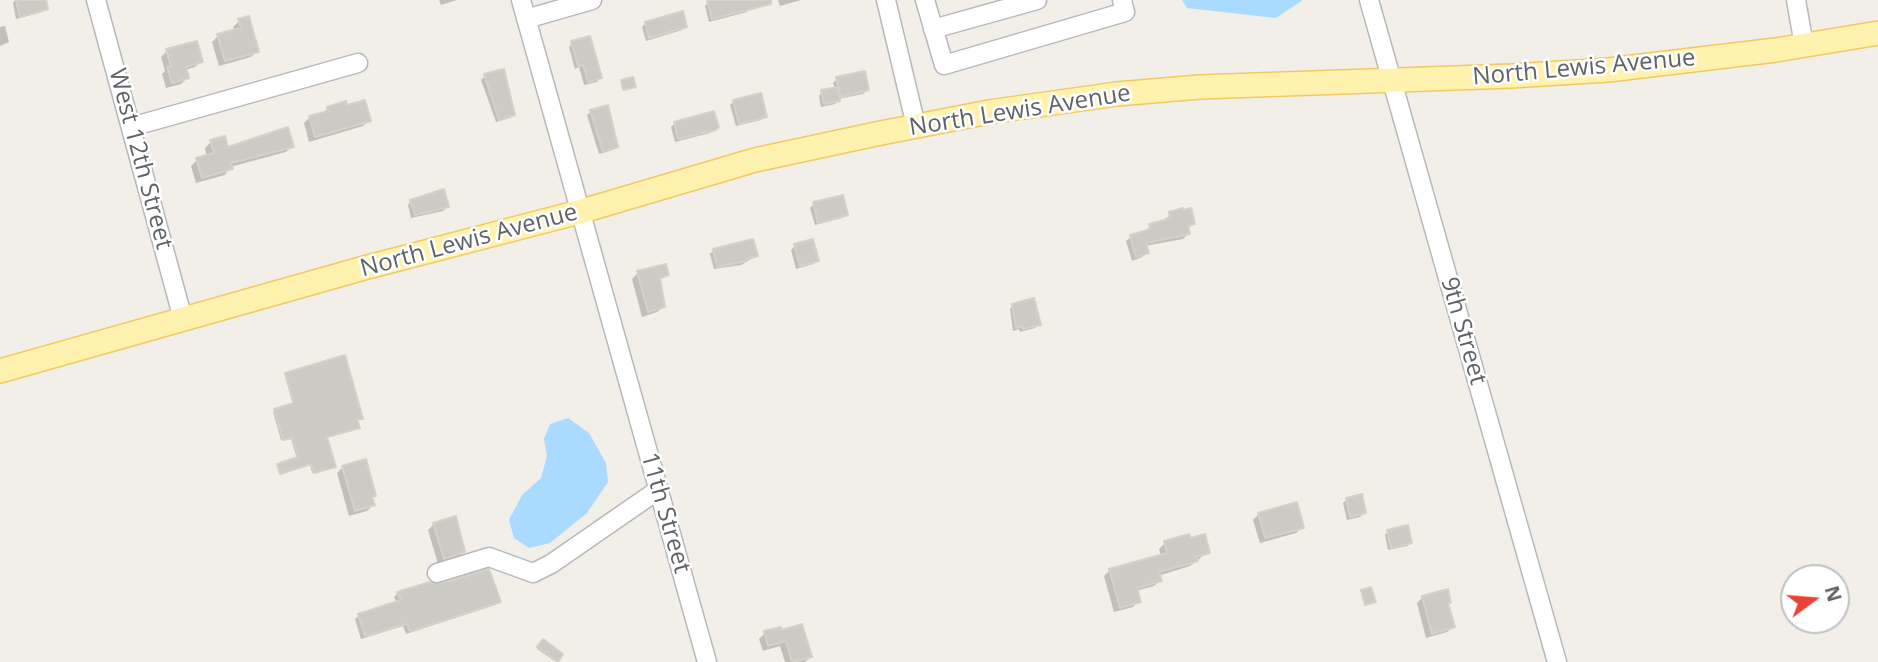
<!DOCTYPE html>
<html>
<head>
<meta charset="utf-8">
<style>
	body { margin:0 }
	#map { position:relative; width:1878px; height:662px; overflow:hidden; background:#f1efe8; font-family:"Open Sans",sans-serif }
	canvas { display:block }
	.north { position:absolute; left:1780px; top:564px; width:70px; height:70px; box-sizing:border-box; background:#fff; border:2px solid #bfc1c3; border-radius:50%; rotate:74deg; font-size:19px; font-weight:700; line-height:28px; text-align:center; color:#5f6368 }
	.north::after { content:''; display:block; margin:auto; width:24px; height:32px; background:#ea4335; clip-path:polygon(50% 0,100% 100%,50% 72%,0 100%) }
</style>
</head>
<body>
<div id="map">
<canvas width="1878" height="662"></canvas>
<div class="north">N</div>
</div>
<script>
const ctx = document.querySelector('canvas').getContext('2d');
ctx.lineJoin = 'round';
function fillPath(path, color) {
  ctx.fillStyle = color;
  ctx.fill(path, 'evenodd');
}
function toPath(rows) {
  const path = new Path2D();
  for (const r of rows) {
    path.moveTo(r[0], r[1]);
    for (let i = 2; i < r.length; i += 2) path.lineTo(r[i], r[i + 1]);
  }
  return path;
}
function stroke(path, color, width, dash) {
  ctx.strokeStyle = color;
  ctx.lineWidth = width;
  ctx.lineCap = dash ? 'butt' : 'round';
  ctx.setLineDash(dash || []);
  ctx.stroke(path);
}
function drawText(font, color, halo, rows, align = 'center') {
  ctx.font = font + ' "Open Sans",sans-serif';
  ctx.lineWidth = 5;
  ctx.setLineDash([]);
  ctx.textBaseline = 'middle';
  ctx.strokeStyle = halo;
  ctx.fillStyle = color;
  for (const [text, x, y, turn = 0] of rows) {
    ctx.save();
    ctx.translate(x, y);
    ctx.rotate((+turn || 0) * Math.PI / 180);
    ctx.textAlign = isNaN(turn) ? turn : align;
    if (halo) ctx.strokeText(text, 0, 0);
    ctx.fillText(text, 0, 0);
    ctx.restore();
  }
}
fillPath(toPath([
	[1182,0,1303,0,1276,18,1187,8],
	[568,418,589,433,606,463,608,482,587,513,550,543,529,548,514,538,509,520,522,495,541,478,547,456,544,439,550,424]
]), '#aadaff');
fillPath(toPath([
	[15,0,44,0,46,8,42,12,16,19,13,3],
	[439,0,457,0,441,5],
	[720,0,748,0,750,8,747,12,709,22,705,6,708,2],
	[778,0,801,0,780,6],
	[239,21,257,51,251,57,219,66,212,42,218,36,235,31,233,27],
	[646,23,685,26,682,30,646,41,642,27],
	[5,26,9,42,0,46,0,27],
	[572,43,600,78,597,82,584,85,579,67,575,69,569,47],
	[167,51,201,61,195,67,185,70,187,78,181,84,166,88,162,74,165,71,161,57],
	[485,76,513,115,510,118,496,122,481,80],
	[837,79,867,90,863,94,838,99,835,104,821,107,819,96,822,92,835,89,833,83],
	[734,101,765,116,761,120,736,126,730,105],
	[328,108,369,120,363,126,309,142,304,123,310,117,322,114],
	[591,112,616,147,613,150,599,154,587,115],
	[675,123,717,127,710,133,675,142,671,127],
	[211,142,227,149,292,146,286,152,230,167,225,175,196,183,191,166,197,160,207,157,205,148],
	[411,201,447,207,443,211,411,218,408,205],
	[814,204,846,215,842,218,815,225,810,208],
	[1170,214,1194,223,1187,229,1188,234,1183,239,1145,246,1147,253,1142,257,1132,261,1126,241,1131,237,1146,232,1150,225,1166,220],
	[795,246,817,260,813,264,796,269,791,250],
	[714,250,756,256,741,265,714,269,710,254],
	[638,273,667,275,659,281,664,306,657,312,642,317,632,279],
	[1013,305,1039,324,1035,328,1020,332,1019,329,1013,331,1010,309],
	[286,374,361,418,356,420,356,429,326,438,332,468,312,473,310,464,279,474,278,465,297,459,291,438,281,440,273,412,293,405,285,376],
	[343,467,374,495,371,498,373,505,367,511,349,516,337,473],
	[1347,499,1364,513,1360,517,1347,520,1343,503],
	[1259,514,1302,527,1296,533,1260,543,1253,520],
	[434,524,463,552,457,558,438,564,428,530],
	[1388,531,1411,543,1407,546,1388,550,1385,535],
	[1165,543,1208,552,1190,566,1158,576,1160,580,1154,586,1136,591,1139,601,1133,607,1114,612,1104,576,1110,570,1161,556,1159,549],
	[398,593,499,602,495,605,406,634,403,626,361,639,355,619,359,616,397,603,394,597],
	[1423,597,1449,602,1447,604,1453,626,1447,632,1426,638,1417,603],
	[779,629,810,657,805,662,785,662,780,646,763,651,759,639,765,633],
	[543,641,561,654,556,662,537,649]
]), '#0003');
const building = toPath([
	[16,0,46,0,48,9,20,17,16,0],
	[707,0,771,0,771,4,712,19,707,0],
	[683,11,687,27,649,38,645,22,683,11],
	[249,16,259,52,225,61,217,34,241,28,238,19,249,16],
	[590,36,602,78,588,82,583,65,578,66,571,41,590,36],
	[197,41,203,62,186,67,189,78,172,83,167,67,171,66,166,49,197,41],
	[504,69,515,115,499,120,484,74,504,69],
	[865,71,869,90,841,97,836,77,865,71],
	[633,77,636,87,623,90,621,80,633,77],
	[838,87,840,101,824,104,821,90,838,87],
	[761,93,767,117,739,124,733,100,761,93],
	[365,100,371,121,315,137,309,116,328,111,327,107,346,101,347,105,365,100],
	[608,105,618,147,603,152,590,110,608,105],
	[714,111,719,127,716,130,678,139,674,122,714,111],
	[288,127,294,147,231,163,233,169,202,178,196,158,214,153,210,140,225,136,228,147,288,127],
	[444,189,449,207,415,215,410,200,444,189],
	[843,195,848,215,818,223,813,202,843,195],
	[1183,208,1183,210,1191,208,1195,224,1188,226,1190,234,1146,243,1149,253,1136,257,1130,235,1151,229,1149,224,1164,220,1170,217,1169,212,1183,208],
	[753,239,758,256,746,259,747,261,717,267,713,249,753,239],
	[813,239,819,261,800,266,794,244,813,239],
	[666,264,669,275,660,278,665,307,648,312,637,271,666,264],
	[1034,298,1041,325,1023,329,1022,326,1016,328,1012,304,1034,298],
	[345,355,363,419,357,419,360,428,327,437,336,467,314,473,311,464,280,474,277,464,298,457,293,438,283,440,274,409,294,403,285,373,345,355],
	[366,459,376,496,372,497,375,505,355,511,342,466,366,459],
	[1362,494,1366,513,1350,517,1346,498,1362,494],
	[1297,502,1304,528,1265,538,1258,513,1297,502],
	[456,516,465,552,444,559,433,523,456,516],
	[1408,525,1412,543,1391,548,1387,530,1408,525],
	[1189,534,1191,538,1205,534,1210,553,1196,557,1198,561,1159,572,1162,581,1137,588,1141,602,1120,608,1109,569,1167,553,1164,541,1189,534],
	[489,569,501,602,410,631,407,624,365,636,358,614,401,600,397,592,430,582,440,584,489,569],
	[1371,587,1376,602,1365,605,1361,590,1371,587],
	[1448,589,1451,603,1448,603,1455,627,1432,634,1422,596,1448,589],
	[802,624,812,657,792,662,786,641,768,646,764,631,781,627,782,630,802,624],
	[543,639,563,654,558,662,537,647,543,639]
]);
fillPath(building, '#cccac5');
stroke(building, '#d6d1c6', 2);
const minor = toPath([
	[96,0,183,319],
	[521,0,707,662],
	[886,0,916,126],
	[925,0,944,65,1125,12,1122,0],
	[1369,0,1557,662],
	[1796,0,1804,45],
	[526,19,592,0],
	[933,29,1037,0],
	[131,127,358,63],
	[437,573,489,557,533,573,551,564,658,490]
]);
const major = toPath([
	[0,371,364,268,579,212,755,160,876,134,989,112,1117,94,1200,87,1511,76,1608,70,1776,50,1878,33]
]);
stroke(minor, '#b5b8bc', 21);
stroke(major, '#f2c960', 26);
stroke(minor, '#fff', 18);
stroke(major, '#fff2af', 23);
drawText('24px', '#5f6368', '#fff', [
	["North Lewis Avenue",1584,68,-5],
	["North Lewis Avenue",1020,111,-9],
	["West 12th Street",140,159,75],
	["North Lewis Avenue",469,241,-15],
	["9th Street",1463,331,74],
	["11th Street",665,513,74]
]);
</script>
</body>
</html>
